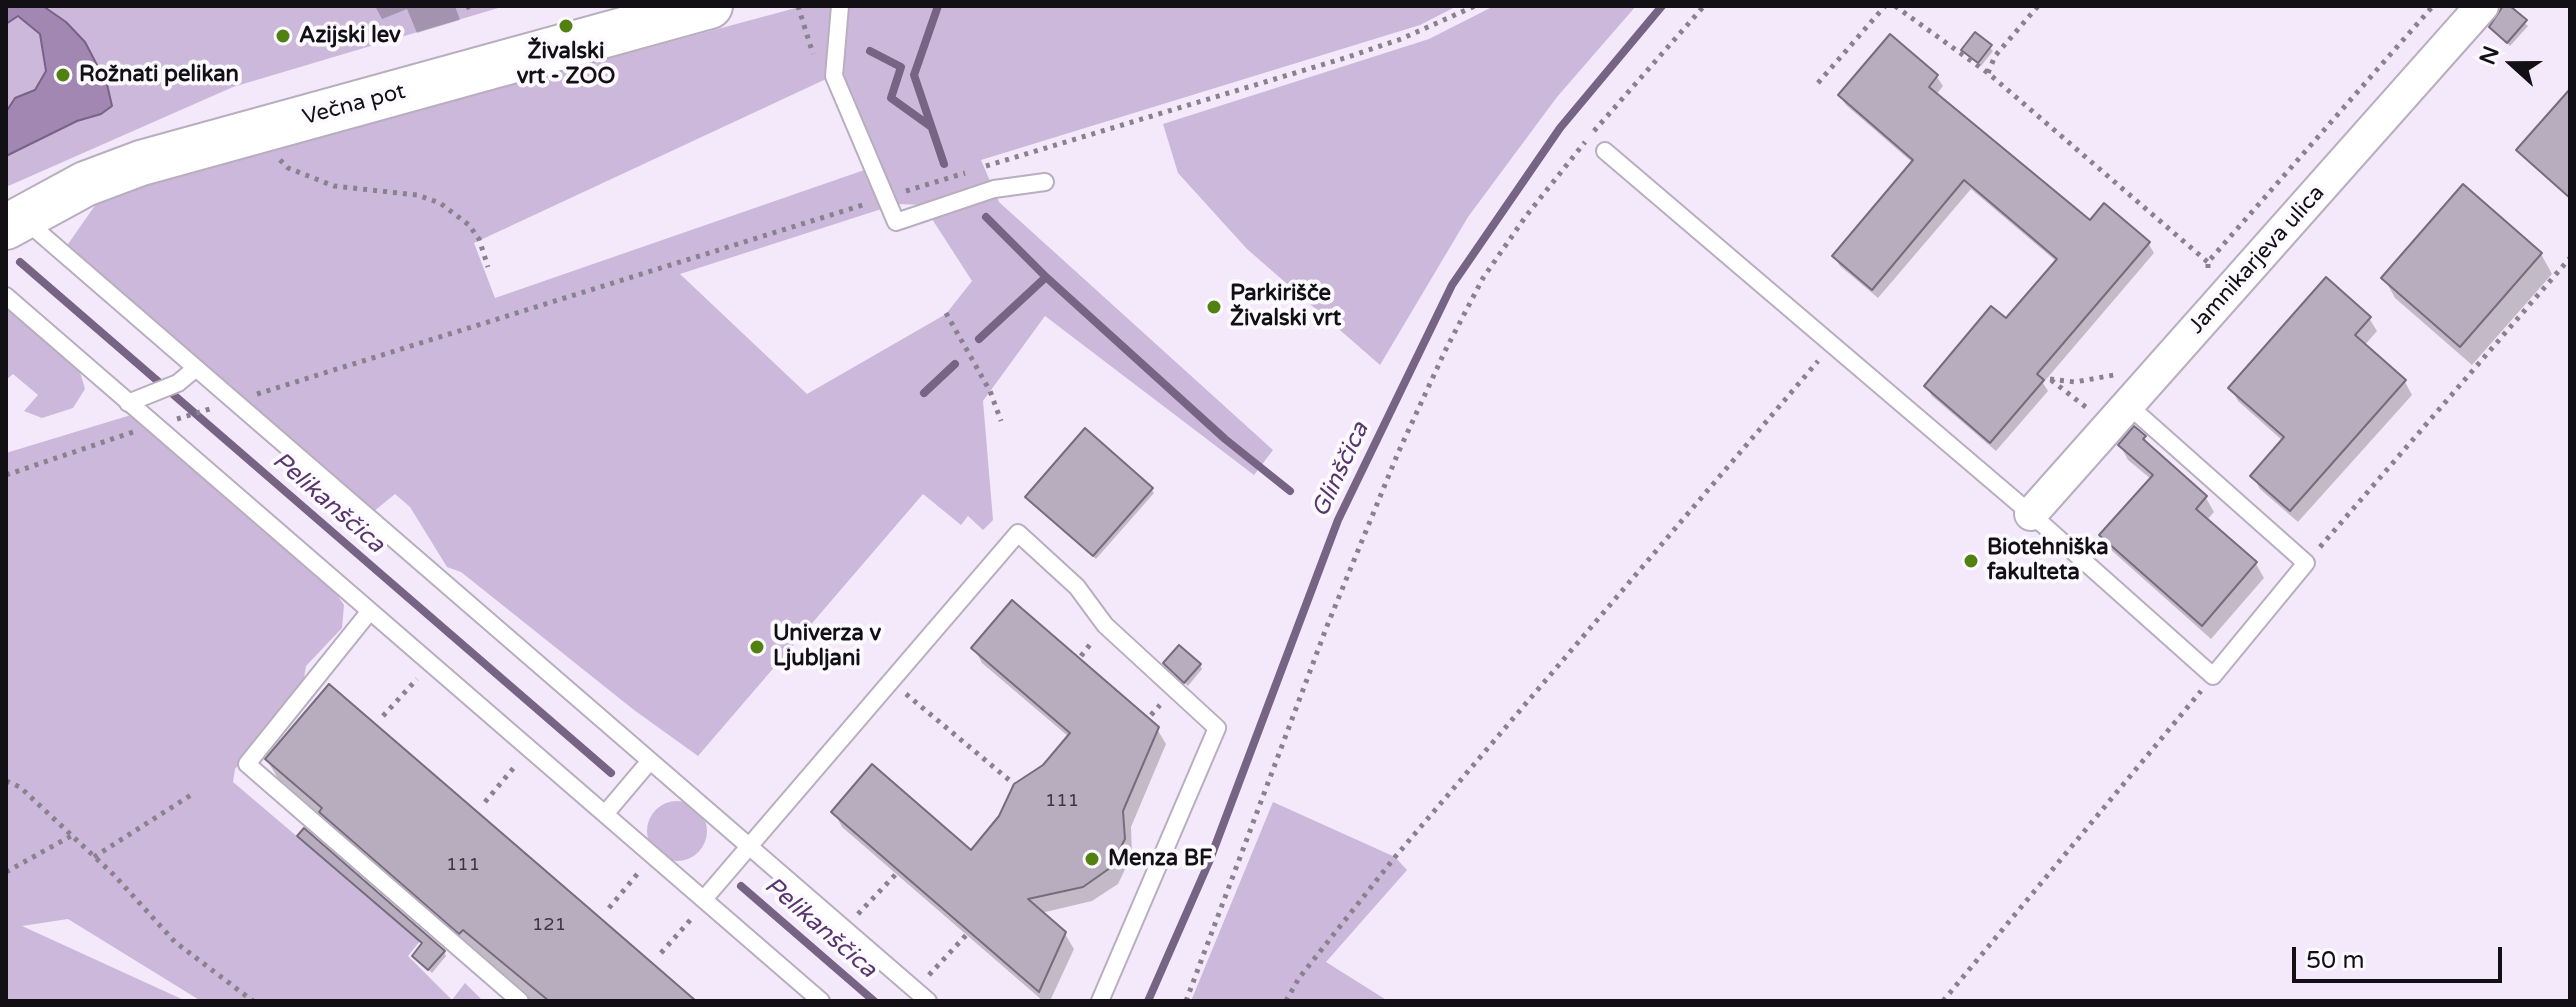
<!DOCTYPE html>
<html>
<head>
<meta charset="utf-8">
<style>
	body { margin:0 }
	#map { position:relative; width:2576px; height:1007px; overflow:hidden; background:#f4e9fb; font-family:"Varela Round",sans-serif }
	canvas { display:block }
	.frame { position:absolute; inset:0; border:8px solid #120f15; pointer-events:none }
	.north { position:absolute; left:2472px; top:24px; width:80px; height:80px; -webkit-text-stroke:6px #fcfafe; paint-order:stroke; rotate:291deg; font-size:22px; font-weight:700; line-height:32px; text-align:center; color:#120f15 }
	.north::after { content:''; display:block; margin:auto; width:28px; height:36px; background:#120f15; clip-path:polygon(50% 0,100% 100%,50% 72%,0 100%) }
	.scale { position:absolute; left:2292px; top:947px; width:210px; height:36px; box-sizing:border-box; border:4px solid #120f15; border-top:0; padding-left:10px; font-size:24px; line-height:28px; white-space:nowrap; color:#120f15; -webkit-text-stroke:6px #fcfafe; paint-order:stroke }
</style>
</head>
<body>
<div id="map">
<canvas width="2576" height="1007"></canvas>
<div class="frame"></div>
<div class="north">N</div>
<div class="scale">50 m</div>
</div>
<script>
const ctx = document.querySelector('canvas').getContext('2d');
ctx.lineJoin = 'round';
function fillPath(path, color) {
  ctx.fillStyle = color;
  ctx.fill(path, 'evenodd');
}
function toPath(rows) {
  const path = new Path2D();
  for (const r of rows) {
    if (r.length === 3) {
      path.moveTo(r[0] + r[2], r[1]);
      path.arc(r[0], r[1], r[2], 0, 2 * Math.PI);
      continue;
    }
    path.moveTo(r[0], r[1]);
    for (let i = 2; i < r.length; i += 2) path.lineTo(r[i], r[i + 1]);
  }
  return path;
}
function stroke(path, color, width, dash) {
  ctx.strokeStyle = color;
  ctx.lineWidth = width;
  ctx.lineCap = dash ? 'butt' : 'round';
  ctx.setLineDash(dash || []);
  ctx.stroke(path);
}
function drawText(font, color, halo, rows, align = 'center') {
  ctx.font = font + ' "Varela Round",sans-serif';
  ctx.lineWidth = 8;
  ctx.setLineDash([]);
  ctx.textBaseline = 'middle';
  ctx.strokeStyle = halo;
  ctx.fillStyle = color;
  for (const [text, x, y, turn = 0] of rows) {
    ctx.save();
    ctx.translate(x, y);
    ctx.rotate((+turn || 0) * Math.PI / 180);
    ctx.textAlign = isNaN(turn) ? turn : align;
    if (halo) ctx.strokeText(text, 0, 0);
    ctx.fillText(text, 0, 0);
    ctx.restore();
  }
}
fillPath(toPath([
	[6,6,505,6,233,87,6,187],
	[803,6,1457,6,1420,25,981,160,999,202,1273,450,1254,475,1045,316,983,401,993,520,983,530,968,516,961,525,923,494,698,756,634,710,461,572,447,567,410,507,395,494,373,512,66,247,96,204,154,181],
	[839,73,873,167,495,298,474,243],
	[897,204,923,205,972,281,946,314,807,394,680,274],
	[1494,6,1636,6,1557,97,1468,217,1380,365,1247,249,1178,173,1163,124,1429,39],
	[6,307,80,372,85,389,73,408,42,418,24,411,38,395,13,374,6,380],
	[131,415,329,583,344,605,342,628,306,666,300,702,235,769,233,782,420,941,408,956,452,1000,465,983,483,1001,201,1001,68,919,22,926,186,1001,6,1001,6,453],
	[677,831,30],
	[1273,802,1395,857,1407,870,1326,962,1388,1001,1191,1001]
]), '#ccb8da');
const water = toPath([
	[6,6,43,6,66,22,85,42,107,84,112,106,101,114,77,121,6,156,6,112,15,98,35,90,46,71,40,34,18,16,6,24,6,6]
]);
fillPath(water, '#a287b3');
stroke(water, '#776384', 2);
fillPath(toPath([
	[375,6,455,6,460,20,417,33,407,9,382,19],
	[2506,6,2528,26,2510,46,2491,27],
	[1975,34,1993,51,1981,66,1963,50],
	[1890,37,1937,77,1943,86,1936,95,2090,223,2148,243,2154,253,2043,383,2048,391,1996,451,1932,396,1926,386,2006,321,2057,262,1971,189,1878,298,1840,266,1834,256,1913,163,1846,105,1840,96],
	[2541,254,2552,274,2472,365,2395,298,2384,278],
	[2369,318,2377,331,2364,346,2405,382,2412,395,2298,522,2260,489,2253,476,2283,441,2238,401,2231,388],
	[2144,437,2150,448,2206,498,2214,512,2206,521,2256,564,2264,578,2211,639,2110,549,2102,535,2151,479,2128,460,2120,445],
	[1151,489,1154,493,1096,559,1030,501],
	[974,648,1157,729,1166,744,1131,827,1132,855,1118,884,1092,901,1041,913,1065,934,1074,949,1050,1001,1043,1001,842,827,834,812,971,853,1045,767,1069,737,982,663],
	[1165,664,1200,665,1202,669,1188,686],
	[267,760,693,1001,531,1001,283,787],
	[299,836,444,952,446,956,432,973,414,956,423,945]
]), '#0003');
stroke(toPath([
	[938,6,914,75,944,164],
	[870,51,901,67,891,98,930,126],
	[986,217,1046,277,1225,439,1290,491],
	[20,262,611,773],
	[979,339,1046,277],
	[924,393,955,364],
	[741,886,874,1001],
	[1148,1001,1209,862,1338,520,1452,285,1560,128,1662,6]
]), '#776384', 8);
const building = toPath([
	[2503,6,2510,6,2527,20,2507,43,2489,27,2503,6],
	[1975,32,1992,45,1978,63,1961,50,1975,32],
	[1890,34,1938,75,1929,87,2090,220,2104,203,2150,242,2037,374,2044,380,1990,443,1924,386,1991,306,2006,318,2057,259,1964,180,1872,290,1832,256,1913,160,1838,95,1890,34],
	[2570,89,2570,198,2516,150,2570,89],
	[2463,184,2542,253,2460,347,2381,278,2463,184],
	[2326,277,2371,317,2355,335,2406,380,2290,511,2250,476,2284,437,2228,388,2326,277],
	[2134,426,2146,436,2143,439,2207,496,2196,509,2257,562,2202,626,2099,535,2153,475,2118,445,2134,426],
	[1085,428,1153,488,1093,556,1025,497,1085,428],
	[1012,600,1159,727,1123,811,1125,839,1110,868,1083,887,1028,899,1066,932,1039,992,831,812,872,764,971,850,999,816,1014,784,1043,765,1070,733,971,648,1012,600],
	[1179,645,1201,664,1184,683,1163,663,1179,645],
	[329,684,591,910,696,1001,549,1001,463,930,459,934,319,812,322,808,265,759,329,684],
	[304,828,445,951,428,970,412,956,422,943,297,836,304,828]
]);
fillPath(building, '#b7adbf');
stroke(building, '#766c7c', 2);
const lane = toPath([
	[840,6,834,76,896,222,994,189,1045,182],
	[1605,151,2031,514,2213,676,2306,563,2128,405],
	[26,221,928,1001],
	[6,296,821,1001],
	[128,403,178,383,196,368],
	[370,611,247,764,520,1001],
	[605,814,649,762],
	[704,899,1018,533,1077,587,1105,625,1217,728,1100,1001]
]);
const street = toPath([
	[2031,514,2482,6]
]);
const secondary = toPath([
	[6,227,85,184,141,163,710,6]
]);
stroke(lane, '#b8aebf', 20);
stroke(street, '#b8aebf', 36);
stroke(secondary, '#b8aebf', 48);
stroke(toPath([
	[798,6,813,54],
	[1895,6,1988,73,2210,264],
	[466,8,470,6],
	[1988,73,1995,56,2038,6],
	[1818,83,1885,6],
	[1594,131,1704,6],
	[280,160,288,168,334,186,417,195,440,203,469,225,479,239,488,267],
	[986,166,1348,57,1401,39,1475,6],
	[906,191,965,173],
	[2208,268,2208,262,2433,6],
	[946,313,990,391,1001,421],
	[2050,379,2075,382,2114,375],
	[2051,380,2087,408],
	[257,394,866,204],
	[177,419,213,408],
	[6,475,133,432],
	[2320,547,2570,258],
	[1081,656,1092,642],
	[906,694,1014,784],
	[1151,715,1160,705],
	[383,716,417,679],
	[6,781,20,787,114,875,175,942,253,1001],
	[485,802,516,765],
	[94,857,191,795],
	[6,872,71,836],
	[609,908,639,872],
	[858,914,896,874],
	[661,953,692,918],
	[929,975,969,932],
	[1186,1001,1327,626,1398,453,1445,351,1483,278,1526,216,1585,142],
	[1286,1001,1299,978,1395,857,1818,361],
	[1943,1001,2201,691]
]), '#89828e', 5, [4, 6]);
stroke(lane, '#fff', 16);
stroke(street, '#fff', 32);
stroke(secondary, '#fff', 44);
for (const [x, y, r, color] of [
	[566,26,8,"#508111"],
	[283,36,8,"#508111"],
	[63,75,8,"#508111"],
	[1214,307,8,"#508111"],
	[1971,561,8,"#508111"],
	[757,647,8,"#508111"],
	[1092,859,8,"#508111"]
]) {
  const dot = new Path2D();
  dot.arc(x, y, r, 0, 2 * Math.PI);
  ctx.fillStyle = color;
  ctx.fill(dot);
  stroke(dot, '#fcfafe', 3);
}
drawText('18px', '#3b3640', null, [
	["111",1062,801],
	["111",463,865],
	["121",549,925]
]);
drawText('bold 22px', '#120f15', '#fcfafe', [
	["Azijski lev",299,36],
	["Živalski",566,52,"center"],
	["vrt - ZOO",566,77,"center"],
	["Rožnati pelikan",79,75],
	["Parkirišče",1230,294],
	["Živalski vrt",1230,319],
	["Biotehniška",1987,548],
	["fakulteta",1987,573],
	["Univerza v",773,634],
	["Ljubljani",773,659],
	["Menza BF",1108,859]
], 'left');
drawText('22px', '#120f15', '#fcfafe', [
	["Večna pot",354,105,-15],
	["Jamnikarjeva ulica",2257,260,-48]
]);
drawText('italic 24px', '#59356e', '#fcfafe', [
	["Glinščica",1341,470,-65],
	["Pelikanščica",328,503,41],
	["Pelikanščica",820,928,41]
]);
</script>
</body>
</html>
